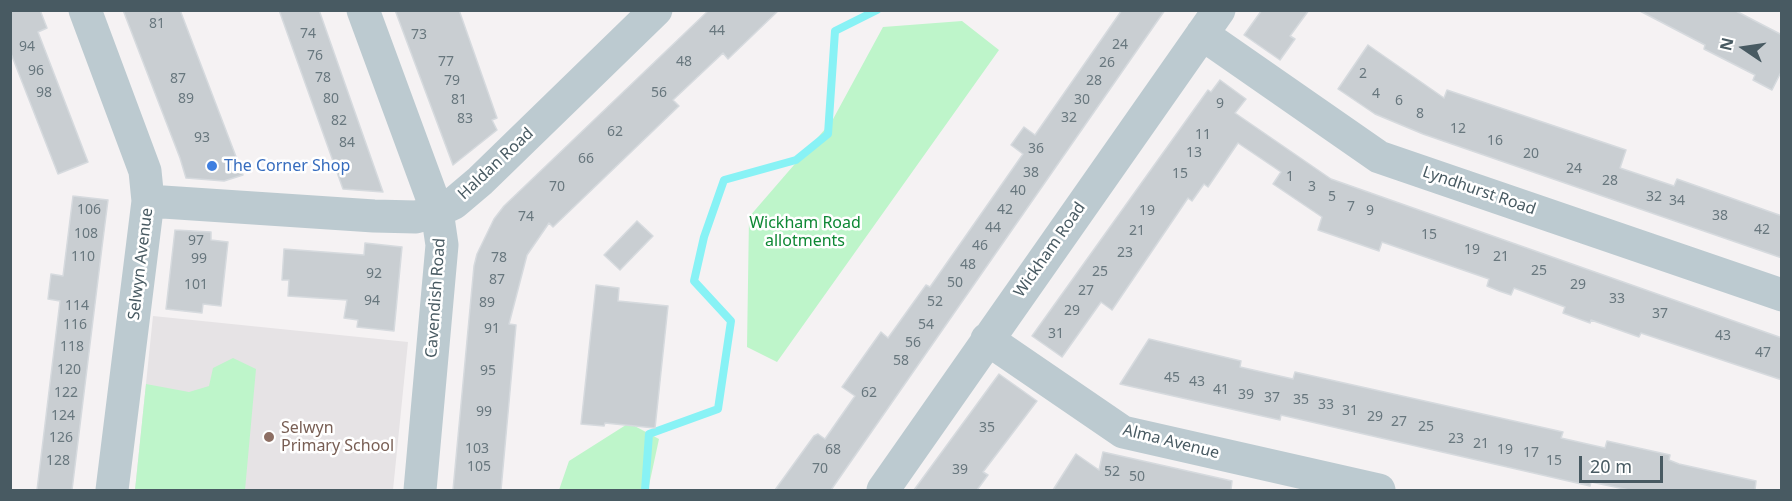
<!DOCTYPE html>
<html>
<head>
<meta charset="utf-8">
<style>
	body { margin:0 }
	#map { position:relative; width:1792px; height:501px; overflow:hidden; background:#f5f2f3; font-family:"Noto Sans",sans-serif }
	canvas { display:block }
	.frame { position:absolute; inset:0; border:12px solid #485a62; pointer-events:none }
	.north { position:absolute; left:1714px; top:18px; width:60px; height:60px; -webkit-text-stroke:4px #fff; paint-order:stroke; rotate:283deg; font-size:16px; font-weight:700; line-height:24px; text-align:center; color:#485a62 }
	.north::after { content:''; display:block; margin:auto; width:21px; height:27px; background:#485a62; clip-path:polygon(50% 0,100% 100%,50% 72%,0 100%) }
	.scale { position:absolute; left:1579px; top:456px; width:84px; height:27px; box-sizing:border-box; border:3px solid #485a62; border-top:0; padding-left:8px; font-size:18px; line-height:21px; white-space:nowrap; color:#485a62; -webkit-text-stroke:4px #fff; paint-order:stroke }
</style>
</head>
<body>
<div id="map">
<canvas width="1792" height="501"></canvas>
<div class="frame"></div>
<div class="north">N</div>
<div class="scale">20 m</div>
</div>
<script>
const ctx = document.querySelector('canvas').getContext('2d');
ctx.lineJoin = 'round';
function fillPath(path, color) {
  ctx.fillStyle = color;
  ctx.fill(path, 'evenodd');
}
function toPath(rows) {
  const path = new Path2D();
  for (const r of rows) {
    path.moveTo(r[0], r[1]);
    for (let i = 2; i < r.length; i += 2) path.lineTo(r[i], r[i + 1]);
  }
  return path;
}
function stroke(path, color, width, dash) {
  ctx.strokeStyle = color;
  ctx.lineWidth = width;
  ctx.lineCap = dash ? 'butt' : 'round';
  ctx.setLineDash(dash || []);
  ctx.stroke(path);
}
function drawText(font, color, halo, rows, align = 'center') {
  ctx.font = font + ' "Noto Sans",sans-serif';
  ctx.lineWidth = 5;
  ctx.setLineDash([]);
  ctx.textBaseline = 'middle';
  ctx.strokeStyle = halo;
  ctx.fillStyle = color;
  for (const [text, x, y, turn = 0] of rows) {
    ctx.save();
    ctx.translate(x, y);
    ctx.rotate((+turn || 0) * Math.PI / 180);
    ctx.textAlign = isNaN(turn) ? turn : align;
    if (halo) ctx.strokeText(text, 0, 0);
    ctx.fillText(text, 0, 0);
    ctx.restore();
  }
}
fillPath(toPath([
	[153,316,408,342,393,490,135,490]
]), '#e6e3e5');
fillPath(toPath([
	[962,21,999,50,777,362,747,347,749,217,832,121,883,27],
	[233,358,256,369,245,490,135,490,146,384,189,392,209,386,213,368],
	[629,423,659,439,648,490,559,490,569,461]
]), '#bef5ca');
stroke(toPath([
	[645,490,649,434,718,409,731,321,694,281,704,237,724,180,796,160,828,134,835,31,877,10]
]), '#88f2f5', 8);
const building = toPath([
	[10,10,40,10,47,28,38,32,88,162,58,174,10,51,10,10],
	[123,10,180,10,243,175,224,181,186,178,180,158,123,10],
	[279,10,319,10,383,192,343,189,279,10],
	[395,10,459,10,497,118,492,120,497,130,453,165,395,10],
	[709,10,779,10,728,59,723,53,673,100,679,106,553,227,549,223,527,255,509,324,516,325,501,490,453,490,474,266,477,254,494,219,504,206,709,10],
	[1122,10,1165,10,831,490,775,490,814,436,818,434,825,439,855,396,842,387,881,332,888,338,926,285,930,287,1023,154,1011,145,1024,127,1035,135,1122,10],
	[1262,10,1309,10,1290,36,1295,39,1280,60,1244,35,1262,10],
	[1638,10,1734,10,1782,35,1782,70,1772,90,1753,80,1755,75,1704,49,1705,45,1638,10],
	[1368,45,1444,98,1447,90,1626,150,1620,168,1674,186,1677,179,1782,216,1782,258,1423,134,1375,114,1338,89,1368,45],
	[1220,80,1246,99,1235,113,1331,179,1782,338,1782,380,1641,333,1639,337,1591,320,1590,323,1563,313,1565,307,1514,288,1511,295,1499,291,1487,286,1489,279,1382,242,1379,251,1318,230,1322,217,1273,184,1281,172,1238,143,1208,187,1204,184,1192,201,1188,198,1112,310,1101,302,1062,357,1032,336,1208,90,1211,92,1220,80],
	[73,196,108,200,102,247,72,490,37,490,60,301,48,299,51,274,63,276,73,196],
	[637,221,653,236,620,270,604,255,637,221],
	[175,230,211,232,211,240,228,242,221,306,203,304,202,313,166,309,175,230],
	[365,243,402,247,394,331,357,327,358,320,344,318,347,300,288,296,289,280,282,280,284,249,364,255,365,243],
	[596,285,619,288,618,301,668,306,655,428,605,423,604,426,581,424,596,285],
	[1149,339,1241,361,1240,367,1293,379,1295,372,1563,432,1561,438,1605,448,1607,441,1670,455,1669,460,1679,464,1756,481,1755,490,1629,490,1591,482,1590,486,1281,415,1280,420,1120,384,1149,339],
	[999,374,1037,401,983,472,988,475,977,490,914,490,999,374],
	[1103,452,1232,481,1231,490,1053,490,1076,454,1099,470,1103,452]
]);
fillPath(building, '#c9ced2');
stroke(building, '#d6dade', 1.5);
stroke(toPath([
	[85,10,145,171,148,201,112,490],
	[363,10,437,211,442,245,420,490],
	[1202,34,1379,157,1782,295],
	[148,201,374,216,416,217,437,211,454,203,480,181,656,10],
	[987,339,1123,432,1379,490],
	[883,490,1219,10]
]), '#bccad0', 33);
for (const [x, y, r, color] of [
	[212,166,6,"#3f7fe0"],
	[269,437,6,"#8d6e63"]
]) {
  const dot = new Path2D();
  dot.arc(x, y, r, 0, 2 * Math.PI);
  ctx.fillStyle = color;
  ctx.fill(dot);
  stroke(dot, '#fff', 2);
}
drawText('14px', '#68777e', null, [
	["81",157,24],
	["44",717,31],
	["74",308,34],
	["73",419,35],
	["24",1120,45],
	["94",27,47],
	["76",315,56],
	["77",446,62],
	["48",684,62],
	["26",1107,63],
	["96",36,71],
	["2",1363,74],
	["78",323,78],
	["87",178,79],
	["79",452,81],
	["28",1094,81],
	["98",44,93],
	["56",659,93],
	["4",1376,94],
	["89",186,99],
	["80",331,99],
	["81",459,100],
	["30",1082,100],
	["6",1399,101],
	["9",1220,104],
	["8",1420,114],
	["32",1069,118],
	["83",465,119],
	["82",339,121],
	["12",1458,129],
	["62",615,132],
	["11",1203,135],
	["93",202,138],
	["16",1495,141],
	["84",347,143],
	["36",1036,149],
	["13",1194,153],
	["20",1531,154],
	["66",586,159],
	["24",1574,169],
	["38",1031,173],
	["15",1180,174],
	["1",1290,177],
	["28",1610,181],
	["70",557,187],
	["3",1312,187],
	["40",1018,191],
	["5",1332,197],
	["32",1654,197],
	["34",1677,201],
	["7",1351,207],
	["106",89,210],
	["42",1005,210],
	["19",1147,211],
	["9",1370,211],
	["38",1720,216],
	["74",526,217],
	["44",993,228],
	["42",1762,230],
	["21",1137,231],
	["108",86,234],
	["15",1429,235],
	["97",196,241],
	["46",980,246],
	["19",1472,250],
	["23",1125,253],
	["110",83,257],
	["21",1501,257],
	["78",499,258],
	["99",199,259],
	["48",968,265],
	["25",1539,271],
	["25",1100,272],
	["92",374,274],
	["87",497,280],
	["50",955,283],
	["101",196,285],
	["29",1578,285],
	["27",1086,291],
	["33",1617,299],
	["94",372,301],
	["52",935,302],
	["89",487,303],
	["114",77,306],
	["29",1072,311],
	["37",1660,314],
	["116",75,325],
	["54",926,325],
	["91",492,329],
	["31",1056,334],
	["43",1723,336],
	["56",913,343],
	["118",72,347],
	["47",1763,353],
	["58",901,361],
	["120",69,370],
	["95",488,371],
	["45",1172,378],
	["43",1197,382],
	["41",1221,390],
	["122",66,393],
	["62",869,393],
	["39",1246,395],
	["37",1272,398],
	["35",1301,400],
	["33",1326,405],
	["31",1350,411],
	["99",484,412],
	["124",63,416],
	["29",1375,417],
	["27",1399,422],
	["25",1426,427],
	["35",987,428],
	["126",61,438],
	["23",1456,439],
	["21",1481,444],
	["103",477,449],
	["68",833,450],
	["19",1505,450],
	["17",1531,453],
	["128",58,461],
	["15",1554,461],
	["105",479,467],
	["70",820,469],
	["39",960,470],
	["52",1112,472],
	["50",1137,477]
]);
drawText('16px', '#485a62', '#fff', [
	["Haldan Road",496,164,-43],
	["Lyndhurst Road",1479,191,19],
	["Wickham Road",1050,250,-55],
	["Selwyn Avenue",141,264,-83],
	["Cavendish Road",436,298,-86],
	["Alma Avenue",1171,442,14]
]);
drawText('16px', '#366cbe', '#fff', [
	["The Corner Shop",224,166]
], 'left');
drawText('16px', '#0e8835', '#fff', [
	["Wickham Road",805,223],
	["allotments",805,241]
]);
drawText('16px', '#785e54', '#fff', [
	["Selwyn",281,428],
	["Primary School",281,446]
], 'left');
</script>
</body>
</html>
